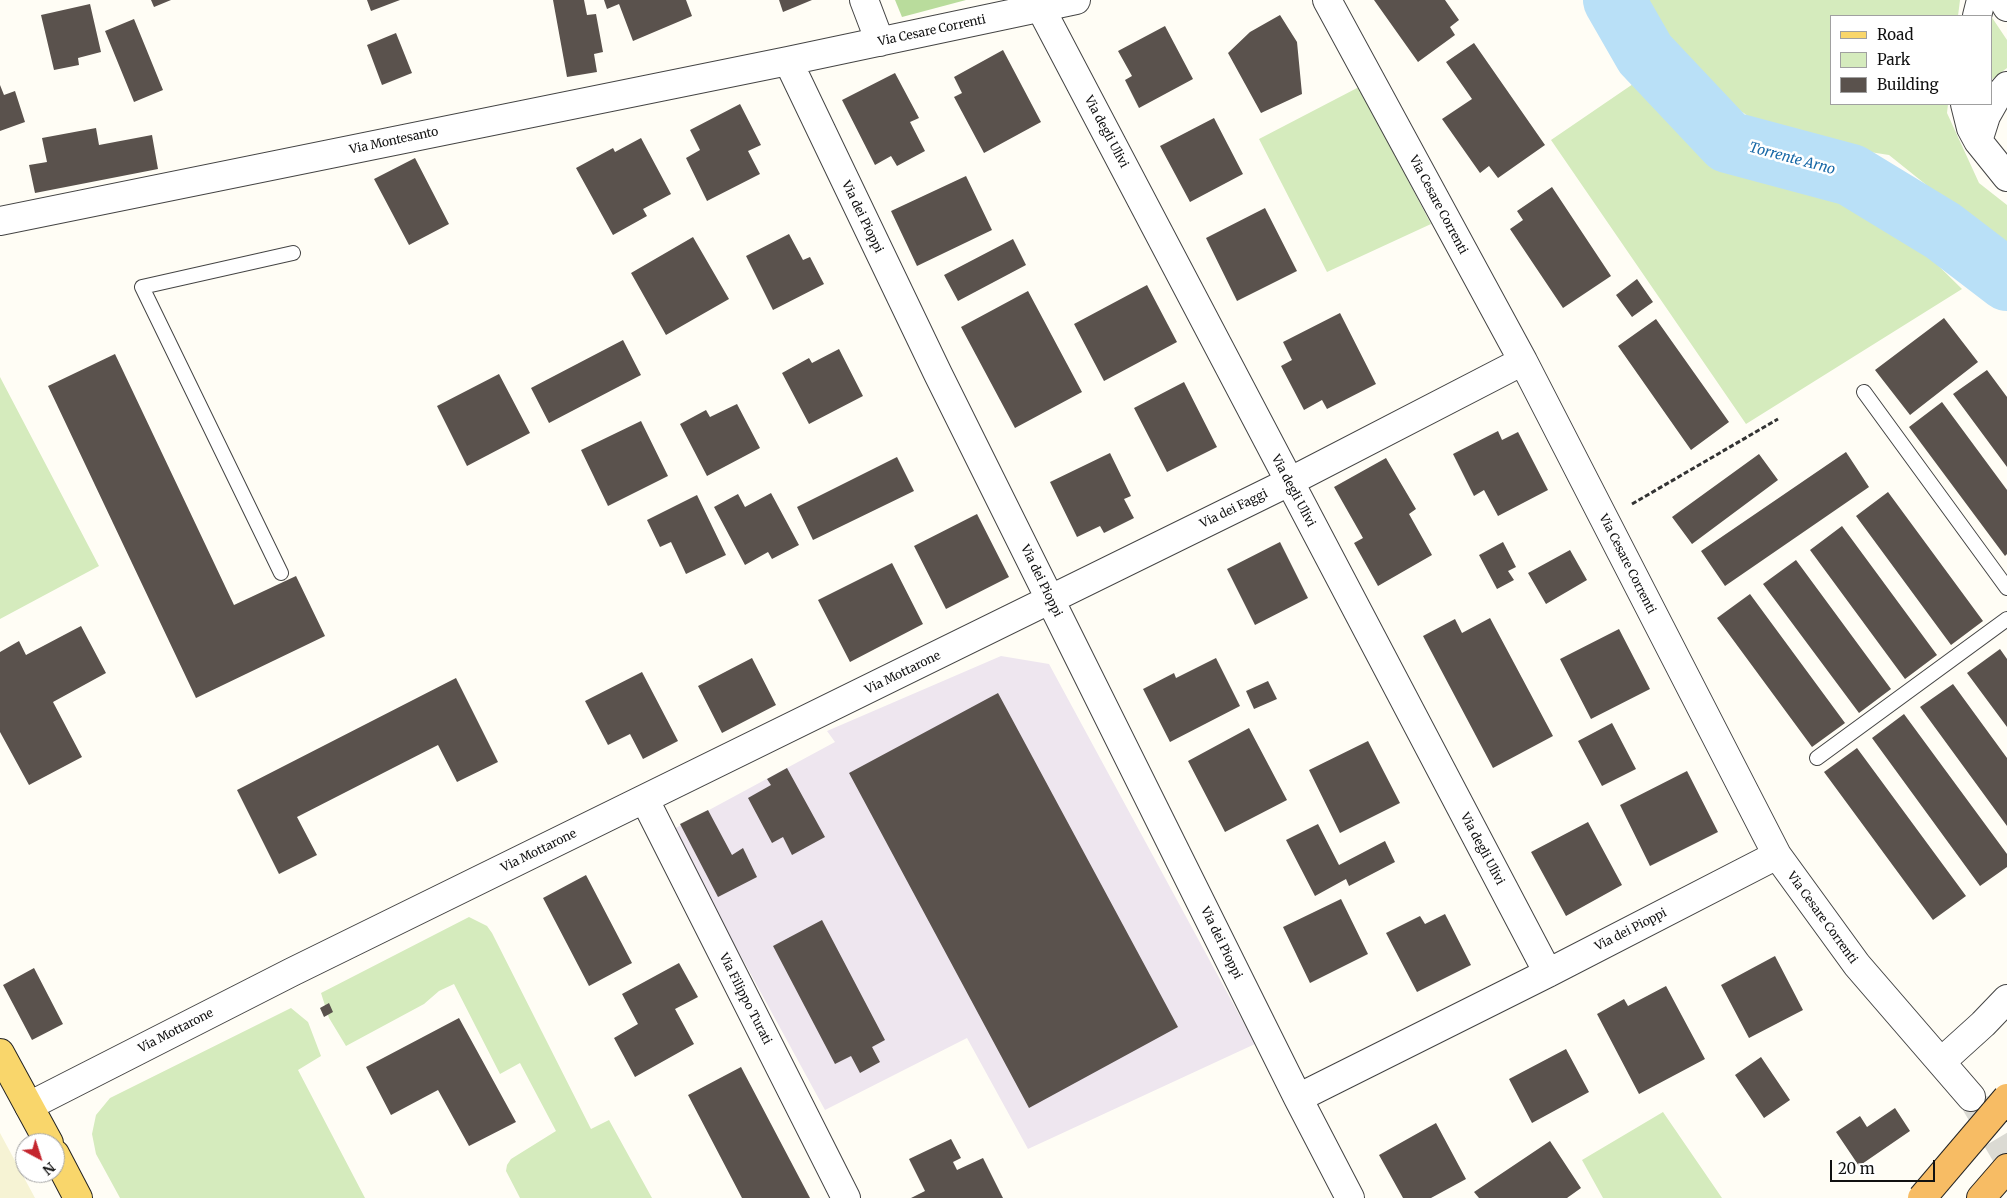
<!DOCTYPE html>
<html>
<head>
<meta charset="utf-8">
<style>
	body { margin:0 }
	#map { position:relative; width:2007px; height:1198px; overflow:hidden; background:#fffdf5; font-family:Merriweather,serif }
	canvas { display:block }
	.legend { position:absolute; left:1830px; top:15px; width:162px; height:90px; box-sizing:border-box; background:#fff; border:1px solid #a0a0a0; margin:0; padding:6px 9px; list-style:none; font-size:15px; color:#111 }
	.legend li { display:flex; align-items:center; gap:10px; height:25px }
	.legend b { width:25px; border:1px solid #a0a0a0 }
	.north { position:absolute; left:15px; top:1133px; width:50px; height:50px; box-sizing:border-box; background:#fff; border:1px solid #a0a0a0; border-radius:50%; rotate:140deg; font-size:14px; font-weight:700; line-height:20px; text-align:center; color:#111 }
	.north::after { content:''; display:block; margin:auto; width:18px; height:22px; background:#c4262e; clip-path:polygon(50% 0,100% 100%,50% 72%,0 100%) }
	.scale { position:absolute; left:1830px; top:1160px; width:105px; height:22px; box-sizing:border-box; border:2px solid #111; border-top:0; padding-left:6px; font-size:15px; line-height:18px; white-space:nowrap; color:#111; -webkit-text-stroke:4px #fff; paint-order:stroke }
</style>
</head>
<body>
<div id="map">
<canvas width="2007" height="1198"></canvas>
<ul class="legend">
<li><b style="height:6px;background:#f9d66b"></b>Road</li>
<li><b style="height:14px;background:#d5ebbd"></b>Park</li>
<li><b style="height:14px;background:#5a524d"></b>Building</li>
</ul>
<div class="north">N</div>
<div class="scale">20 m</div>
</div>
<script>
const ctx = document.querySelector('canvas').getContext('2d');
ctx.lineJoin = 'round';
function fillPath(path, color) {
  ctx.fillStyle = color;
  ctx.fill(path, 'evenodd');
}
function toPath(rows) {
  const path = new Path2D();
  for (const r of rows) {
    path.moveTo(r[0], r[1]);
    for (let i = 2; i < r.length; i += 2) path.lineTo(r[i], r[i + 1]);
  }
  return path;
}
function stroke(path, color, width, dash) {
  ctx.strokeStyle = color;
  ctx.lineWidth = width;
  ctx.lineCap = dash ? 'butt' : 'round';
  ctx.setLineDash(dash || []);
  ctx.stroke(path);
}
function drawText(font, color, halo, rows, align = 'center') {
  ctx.font = font + ' Merriweather,serif';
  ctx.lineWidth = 5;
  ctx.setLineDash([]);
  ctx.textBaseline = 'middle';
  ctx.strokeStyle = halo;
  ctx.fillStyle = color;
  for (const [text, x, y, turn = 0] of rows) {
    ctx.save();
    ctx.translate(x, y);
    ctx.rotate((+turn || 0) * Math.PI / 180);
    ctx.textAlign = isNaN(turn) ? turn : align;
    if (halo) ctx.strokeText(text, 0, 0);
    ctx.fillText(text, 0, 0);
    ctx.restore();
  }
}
fillPath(toPath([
	[1001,656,1049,664,1255,1044,1028,1149,967,1038,825,1110,672,830,835,742,827,731]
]), '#eee6ef');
fillPath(toPath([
	[0,1133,35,1198,0,1198]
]), '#f6f3d4');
fillPath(toPath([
	[1634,0,1960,0,1958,16,1831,16,1831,104,1948,104,1947,113,1979,183,2007,205,2007,253,1985,232,1889,155,1780,138,1729,103,1651,29],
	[1991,16,2007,40,2007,68,1991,80],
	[1633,84,1725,168,1813,183,1851,193,1897,225,1962,289,1746,424,1551,140],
	[1359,87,1431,224,1327,272,1259,139],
	[0,377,99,566,0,619],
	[469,917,487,926,492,933,591,1129,609,1120,652,1198,520,1198,506,1171,507,1165,511,1159,556,1131,520,1063,500,1074,454,984,439,991,424,1004,346,1046,329,1018,321,993],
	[291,1008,308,1022,321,1056,298,1070,365,1198,120,1198,96,1154,92,1134,96,1115,110,1098],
	[1663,1112,1722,1198,1603,1198,1582,1160]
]), '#d5ebbd');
fillPath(toPath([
	[895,0,966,0,902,17]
]), '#b9dc9c');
stroke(toPath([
	[1614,0,1645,54,1728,142,1851,175,1943,231,2007,280]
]), '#b9e0f7', 62);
fillPath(toPath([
	[151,0,171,0,154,7],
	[367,0,400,0,371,11],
	[553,0,584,0,587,15,596,14,603,52,594,54,597,72,567,77],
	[604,0,686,0,692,16,633,41,619,4,607,9],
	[779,0,812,0,783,12],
	[1374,0,1445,0,1459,20,1450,27,1455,35,1418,62],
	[90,4,101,52,78,58,79,65,54,70,41,15],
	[1280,15,1297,42,1302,94,1261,113,1228,53,1250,32],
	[134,19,163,90,134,102,105,31],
	[1165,26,1193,79,1139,108,1125,80,1132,76,1118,51],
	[396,33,412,73,382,85,367,45],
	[1474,43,1545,145,1498,178,1489,166,1480,173,1442,119,1472,99,1446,62],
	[1003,50,1041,122,984,153,954,97,962,93,954,77],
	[895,73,919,118,910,122,925,151,897,166,891,156,875,165,842,100],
	[0,85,4,95,15,91,25,122,0,131],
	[740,104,761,145,748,151,760,174,707,201,686,158,700,150,690,130],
	[1214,118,1243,174,1190,202,1160,146],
	[96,128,99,145,152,135,158,169,35,193,29,165,47,162,42,138],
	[641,138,671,194,643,209,647,216,613,235,576,168,613,148,615,152],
	[415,158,449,224,409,245,374,179],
	[966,176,992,230,917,266,891,211],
	[1552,187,1611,276,1563,308,1510,229,1523,220,1517,211],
	[1265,208,1297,271,1237,301,1206,238],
	[789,234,803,260,810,257,824,284,773,310,746,256],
	[693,237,729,299,666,335,631,273],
	[1013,239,1026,265,958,301,944,275],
	[1637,279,1653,302,1632,317,1616,295],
	[1147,285,1177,342,1104,381,1074,324],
	[1028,291,1082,392,1015,428,961,327],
	[1340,313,1376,384,1327,409,1322,400,1304,410,1281,366,1292,360,1283,342],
	[1944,318,1978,362,1910,415,1875,370],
	[1656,319,1729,422,1691,450,1618,346],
	[623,340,641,375,549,423,531,388],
	[839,349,863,396,809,424,782,373,809,358,812,363],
	[115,354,234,605,296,576,325,636,196,698,48,386],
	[1987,370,2007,397,2007,467,1953,394],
	[499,374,530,433,467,466,437,406],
	[1184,382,1217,447,1167,472,1134,408],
	[1942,402,2007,490,2007,554,2005,556,1909,427],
	[737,404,760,448,707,476,680,424,706,410,710,417],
	[641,421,668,476,608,506,581,450],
	[1498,431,1502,440,1518,432,1548,490,1498,516,1484,490,1474,496,1453,454],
	[1846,452,1869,487,1725,586,1701,551],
	[1110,453,1131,496,1124,499,1134,518,1104,533,1100,526,1077,537,1050,482],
	[1759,454,1778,480,1692,544,1672,517],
	[897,457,914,491,813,540,797,507],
	[1386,458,1416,509,1409,514,1432,555,1378,586,1354,543,1363,538,1334,487],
	[1888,492,1983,621,1951,645,1856,516],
	[771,493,799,545,772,559,768,552,745,565,714,507,738,494,745,507],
	[697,495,726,555,686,574,671,542,660,547,647,520],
	[977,514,1009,577,946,609,914,546],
	[1842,526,1937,655,1905,679,1810,550],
	[1280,542,1308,598,1255,625,1227,569],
	[1503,542,1516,567,1508,571,1514,580,1497,589,1479,555],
	[1570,550,1587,580,1546,604,1528,573],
	[1796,560,1891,689,1859,713,1763,584],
	[892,563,923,624,850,662,818,600],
	[1750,594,1845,723,1812,747,1717,618],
	[1490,618,1553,736,1493,768,1423,636,1455,619,1462,633],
	[81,626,106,673,53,702,82,757,29,785,0,732,0,652,19,641,26,655],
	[1619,629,1650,689,1591,719,1560,659],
	[2000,649,2007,659,2007,727,1967,673],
	[752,658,776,705,722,733,698,686],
	[1216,658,1240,706,1170,742,1143,689,1174,673,1176,678],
	[642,672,678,741,643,759,630,734,608,745,585,701],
	[456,678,498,762,457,782,438,745,297,817,317,855,279,874,237,790],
	[1268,681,1277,699,1254,709,1246,691],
	[1953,684,2007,758,2007,826,1920,707],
	[998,693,1178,1027,1029,1108,849,773],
	[1904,714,2007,854,2007,867,1980,886,1872,738],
	[1612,723,1636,769,1602,786,1578,741],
	[1249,728,1287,800,1225,832,1188,761],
	[1368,741,1400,803,1340,833,1309,770],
	[1857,748,1966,896,1933,920,1824,772],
	[787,768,825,837,792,855,783,837,772,843,748,798,771,785,767,779],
	[1687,771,1718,832,1650,866,1620,805],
	[708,810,732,855,743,848,757,877,718,897,680,824],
	[1588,822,1622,885,1566,916,1531,852],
	[1318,824,1339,865,1385,841,1395,862,1349,886,1346,879,1315,896,1286,840],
	[586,875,632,963,589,986,543,898],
	[1341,899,1368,954,1310,983,1283,927],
	[1445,914,1471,965,1417,992,1386,933,1420,916,1425,924],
	[822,920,885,1040,872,1047,880,1062,860,1073,851,1056,835,1064,773,946],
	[1775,956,1803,1010,1749,1038,1721,985],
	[679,963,698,997,675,1009,694,1044,635,1077,614,1038,638,1024,622,994],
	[34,968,63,1024,32,1040,3,985],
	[1666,986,1705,1059,1639,1094,1597,1014,1624,999,1628,1006],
	[329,1003,333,1012,324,1017,320,1008],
	[459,1018,516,1122,469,1146,438,1090,391,1115,366,1067],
	[1566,1049,1589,1092,1532,1123,1509,1079],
	[1761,1057,1790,1100,1764,1118,1735,1075],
	[741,1067,810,1198,742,1198,688,1095],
	[1895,1108,1910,1131,1859,1166,1836,1132,1860,1116,1867,1127],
	[1436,1123,1466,1179,1431,1198,1403,1198,1379,1155],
	[951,1139,961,1158,953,1162,957,1170,983,1158,1003,1198,911,1198,925,1191,909,1159],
	[1550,1141,1581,1188,1567,1198,1479,1198,1474,1192]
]), '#5a524d');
stroke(toPath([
	[1975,1103,2007,1157]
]), '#dbdad3', 28, [28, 14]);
const service = toPath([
	[1864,392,2007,588],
	[281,573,142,287,293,253],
	[1817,758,2007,619]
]);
const minor = toPath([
	[864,0,880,42],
	[1327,0,1523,361,1777,855,1857,965,1971,1097],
	[1040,7,1548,973],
	[1977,16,1981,0],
	[788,61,938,374,1298,1098,1350,1198],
	[1965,104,1971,128,1978,141,2007,177],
	[1978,141,1986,116,1995,100,2007,86],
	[0,221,788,61,1076,0],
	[645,800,846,1198],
	[1941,1062,1983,1024,2007,999],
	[1298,1098,1548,973,1777,855],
	[29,1106,292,972,1289,482,1523,361]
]);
const tertiary = toPath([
	[2003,0,2007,7]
]);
const primary = toPath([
	[0,1053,49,1143],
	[55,1154,78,1198]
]);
const trunk = toPath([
	[1981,1198,2007,1168]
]);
stroke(service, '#444', 16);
stroke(minor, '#444', 30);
stroke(tertiary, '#444', 30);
stroke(primary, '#222', 30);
stroke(trunk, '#222', 30);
stroke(toPath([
	[1632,504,1778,419]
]), '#333', 3, [5, 2.5]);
stroke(service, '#fff', 14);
stroke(minor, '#fff', 28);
stroke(tertiary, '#fff', 28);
stroke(primary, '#f9d66b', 28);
stroke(trunk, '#f7bc64', 28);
const trunkBridge = toPath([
	[1922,1198,2007,1098]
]);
stroke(trunkBridge, '#222', 30, []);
stroke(trunkBridge, '#f7bc64', 28);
drawText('12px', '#111', '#fff', [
	["Via Cesare Correnti",932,31,-12],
	["Via degli Ulivi",1106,132,62],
	["Via Montesanto",394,141,-12],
	["Via Cesare Correnti",1438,205,62],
	["Via dei Pioppi",862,217,64],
	["Via degli Ulivi",1293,491,62],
	["Via dei Faggi",1234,509,-26],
	["Via Cesare Correnti",1627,564,63],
	["Via dei Pioppi",1041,581,64],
	["Via Mottarone",903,673,-26],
	["Via degli Ulivi",1482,849,62],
	["Via Mottarone",539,851,-26],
	["Via Cesare Correnti",1822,918,54],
	["Via dei Pioppi",1631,930,-27],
	["Via dei Pioppi",1221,943,64],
	["Via Filippo Turati",745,999,63],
	["Via Mottarone",176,1031,-27]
]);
drawText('italic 14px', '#1768a6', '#fff', [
	["Torrente Arno",1792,159,15]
]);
</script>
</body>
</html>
